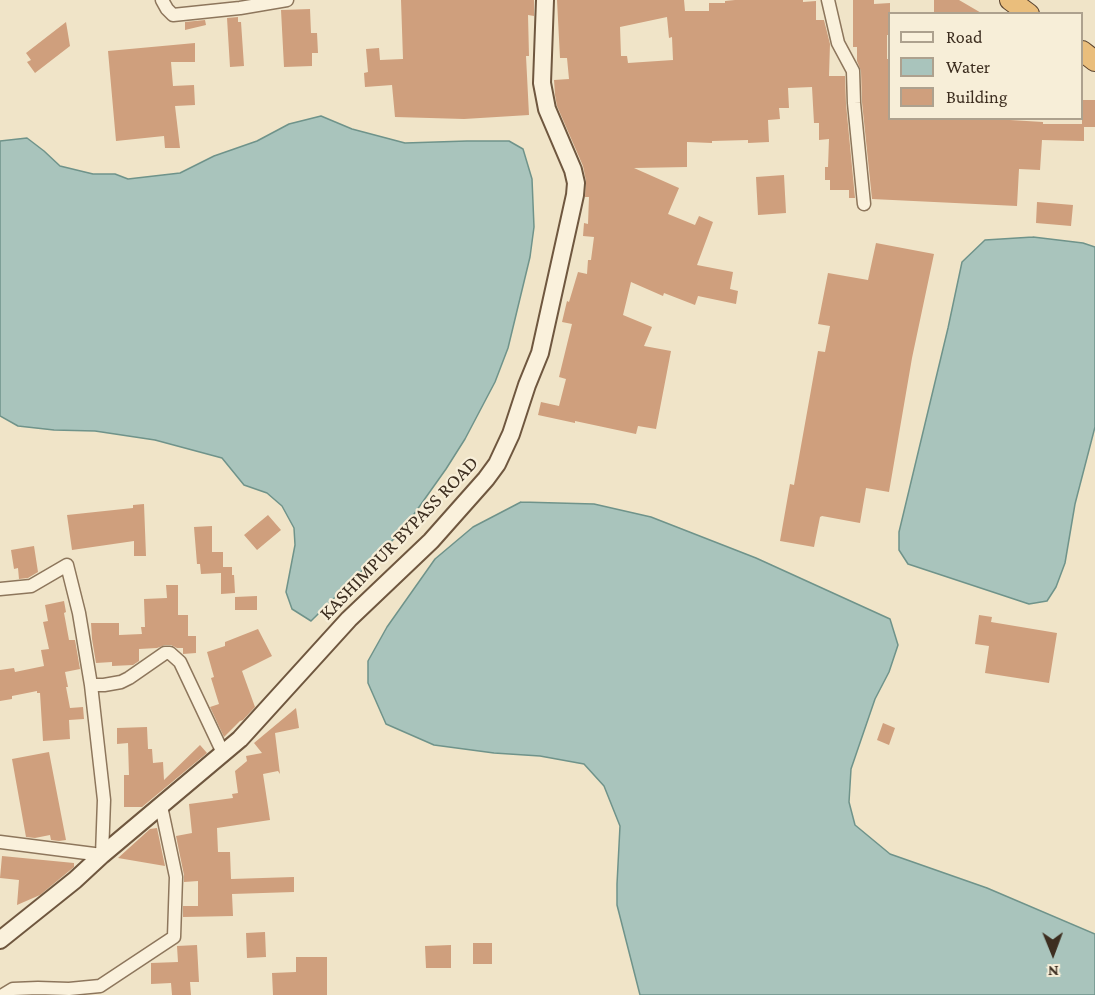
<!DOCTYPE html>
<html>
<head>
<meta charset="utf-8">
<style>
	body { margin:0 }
	#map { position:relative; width:1095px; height:995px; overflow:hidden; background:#f0e4c8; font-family:"Crimson Pro",serif }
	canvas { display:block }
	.legend { position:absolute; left:888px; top:12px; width:195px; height:108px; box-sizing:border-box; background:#f7eed8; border:2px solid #ada18e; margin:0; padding:8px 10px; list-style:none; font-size:18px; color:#3d2e20 }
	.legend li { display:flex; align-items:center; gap:12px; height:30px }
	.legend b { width:30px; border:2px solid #ada18e }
	.north { position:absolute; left:1023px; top:923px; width:60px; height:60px; -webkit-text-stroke:4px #f7eed8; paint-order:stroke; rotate:179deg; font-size:16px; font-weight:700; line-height:24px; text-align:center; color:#3d2e20 }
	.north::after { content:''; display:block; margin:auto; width:21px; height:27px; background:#3d2e20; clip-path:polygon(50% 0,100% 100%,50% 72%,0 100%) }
</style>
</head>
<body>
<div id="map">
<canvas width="1095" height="995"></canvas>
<ul class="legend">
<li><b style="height:8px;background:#faf1dc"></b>Road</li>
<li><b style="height:16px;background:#a9c4bc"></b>Water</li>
<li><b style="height:16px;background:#cf9f7d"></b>Building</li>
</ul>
<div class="north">N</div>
</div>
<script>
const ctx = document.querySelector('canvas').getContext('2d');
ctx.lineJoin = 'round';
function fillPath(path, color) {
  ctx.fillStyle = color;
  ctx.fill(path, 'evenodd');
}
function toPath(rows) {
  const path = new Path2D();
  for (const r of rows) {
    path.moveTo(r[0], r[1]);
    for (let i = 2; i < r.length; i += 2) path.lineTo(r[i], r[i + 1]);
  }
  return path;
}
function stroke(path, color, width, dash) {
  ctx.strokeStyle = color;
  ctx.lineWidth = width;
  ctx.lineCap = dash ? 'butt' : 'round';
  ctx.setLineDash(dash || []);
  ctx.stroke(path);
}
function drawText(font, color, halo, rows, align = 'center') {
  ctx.font = font + ' "Crimson Pro",serif';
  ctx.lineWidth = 4.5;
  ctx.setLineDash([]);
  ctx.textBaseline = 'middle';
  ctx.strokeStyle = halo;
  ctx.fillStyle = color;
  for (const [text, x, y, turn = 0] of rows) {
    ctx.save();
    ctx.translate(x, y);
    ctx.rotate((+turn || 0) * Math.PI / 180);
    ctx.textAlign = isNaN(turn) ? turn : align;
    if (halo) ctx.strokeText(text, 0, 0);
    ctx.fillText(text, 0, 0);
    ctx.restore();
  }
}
const water = toPath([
	[321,116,352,129,405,143,467,141,509,141,523,149,532,179,534,227,530,257,508,348,495,382,465,439,446,469,402,531,311,621,292,609,286,592,295,545,294,528,282,506,267,493,244,485,222,458,155,440,95,431,54,430,18,426,0,416,0,141,27,138,44,151,60,166,93,174,115,174,128,179,180,173,214,156,257,141,289,124,321,116],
	[1033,237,1083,243,1095,247,1095,427,1075,504,1065,563,1056,587,1047,601,1029,604,908,564,899,550,899,532,948,328,962,262,985,240,1033,237],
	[521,502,594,504,651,517,756,558,890,619,898,645,889,672,875,699,851,769,849,802,855,825,890,854,987,888,1095,934,1095,995,640,995,617,905,617,884,620,826,604,786,584,764,540,756,494,753,434,745,386,724,368,683,368,661,387,627,435,559,473,527,521,502]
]);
fillPath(water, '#a9c4bc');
stroke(water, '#6f938a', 1.5);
fillPath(toPath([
	[401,0,534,0,534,16,528,15,529,56,526,56,529,115,464,119,395,117,392,85,365,87,364,73,368,72,366,49,379,48,380,60,403,59],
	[557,0,684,0,685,11,709,11,709,3,725,3,725,1,735,0,803,0,803,2,816,1,816,20,824,20,830,44,829,76,845,76,846,104,855,198,849,198,849,190,830,190,830,180,825,180,825,167,828,167,829,139,819,140,819,123,814,123,812,87,788,88,789,108,779,108,780,119,768,120,769,142,748,143,748,140,712,141,712,143,687,142,687,167,634,168,679,188,668,214,695,225,699,216,713,222,697,265,733,272,730,289,738,291,736,304,698,296,695,305,664,293,663,296,631,282,623,315,652,327,644,346,671,351,656,429,638,426,636,434,575,421,575,423,538,415,541,402,559,406,566,379,559,377,572,324,562,322,567,301,569,302,578,272,587,274,588,260,591,260,594,237,583,236,584,223,588,224,589,197,585,197,586,181,583,166,557,106,555,95,554,80,569,79,567,58,560,58],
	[667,17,669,38,672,37,673,60,628,63,627,56,621,56,620,27],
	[853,0,874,0,874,4,890,3,890,35,887,35,887,59,889,59,890,118,1010,118,1010,120,1043,122,1043,124,1082,124,1082,100,1095,100,1095,127,1084,127,1084,141,1042,140,1040,170,1019,169,1017,206,872,199,862,102,861,71,857,61,857,47,853,47],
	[934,0,959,0,983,14,934,14],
	[310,9,311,33,317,33,318,53,312,53,312,66,284,67,281,10],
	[238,17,238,22,241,22,244,66,230,67,227,18],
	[205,20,206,25,185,30,185,22],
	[66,22,70,46,35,73,27,62,31,60,26,53],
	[195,43,195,62,171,62,173,86,194,85,195,105,175,106,180,148,165,148,164,136,116,141,108,51],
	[784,175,786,213,758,215,756,177],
	[1037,202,1073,205,1071,226,1036,223],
	[876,243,934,254,912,358,889,492,866,488,860,523,822,516,820,517,814,547,780,541,790,484,794,485,818,351,825,352,830,326,818,324,828,273,868,280],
	[144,504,146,556,134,556,134,541,72,550,67,515,133,508,133,505],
	[268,515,281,530,257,550,244,535],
	[212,526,212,552,223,552,223,567,232,567,232,575,234,575,235,593,221,594,221,573,201,574,200,564,197,564,194,527],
	[34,546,38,572,28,578,19,579,18,568,14,569,11,550],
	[166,585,178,585,178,615,188,615,188,636,196,636,196,653,183,654,183,648,177,648,171,645,165,645,157,648,139,649,139,661,133,665,112,666,112,662,96,663,92,639,91,623,119,623,119,635,142,634,141,627,145,627,144,599,167,598],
	[257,596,257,610,235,610,235,597],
	[64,601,66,612,64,613,69,640,75,640,80,669,65,672,68,687,66,687,70,708,83,707,84,719,69,720,70,739,43,741,40,693,37,693,37,691,12,696,12,699,0,701,0,670,14,668,15,672,44,666,41,650,49,649,43,622,48,621,45,605],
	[979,615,992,617,991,622,1057,633,1049,683,985,673,989,646,975,644],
	[258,629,272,656,242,671,255,707,243,720,240,721,224,737,210,707,219,704,211,678,214,677,207,652,225,646,225,642],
	[296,708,299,728,275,733,280,774,278,771,263,774,270,820,217,828,218,852,230,852,231,879,294,877,294,892,232,894,233,916,183,917,183,906,198,906,198,881,184,882,184,875,176,836,192,833,189,804,233,798,232,794,238,793,235,771,247,761,246,756,262,753,254,743],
	[883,723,895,728,889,745,877,740],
	[147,727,148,749,152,749,153,763,163,762,164,780,200,745,207,753,142,807,124,807,124,775,129,775,128,743,117,744,117,728],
	[49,752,66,840,59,841,51,840,50,835,35,838,26,837,12,759],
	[157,828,165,866,118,858,150,829],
	[2,856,74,863,74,867,40,895,17,905,19,880,0,878],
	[265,932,266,957,247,958,246,933],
	[473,943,492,943,492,964,473,964],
	[197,945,199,982,190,982,191,995,172,995,171,983,151,984,151,963,178,962,177,946],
	[451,945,451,968,426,968,425,946],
	[296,957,327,957,327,995,273,995,272,973,296,972]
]), '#cf9f7d');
const minor = toPath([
	[162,0,167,9,173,15,240,8,287,0],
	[828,0,838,43,853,71,854,103,864,204],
	[0,589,31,586,67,565,79,613,91,685,104,800,102,855,0,842],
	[91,685,104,685,121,682,129,678,165,653,170,653,180,662,223,753],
	[3,995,13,989,38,988,69,989,100,986,174,937,176,877,161,806]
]);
const secondary = toPath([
	[0,940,75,880,102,855,240,739,349,619,431,541,486,479,497,464,511,434,527,385,540,353,575,195,576,183,573,170,547,109,542,83,545,0]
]);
const trunk = toPath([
	[1010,0,1029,14],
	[1082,51,1095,61]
]);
stroke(minor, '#8d765c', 15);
stroke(secondary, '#6f573f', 20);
stroke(trunk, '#5b4430', 22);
stroke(minor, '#faf1dc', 12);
stroke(secondary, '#faf1dc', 16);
stroke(trunk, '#eabe7c', 20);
drawText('20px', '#3d2e20', '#f7eed8', [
	["KASHIMPUR BYPASS ROAD",399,538,-46]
]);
</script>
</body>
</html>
